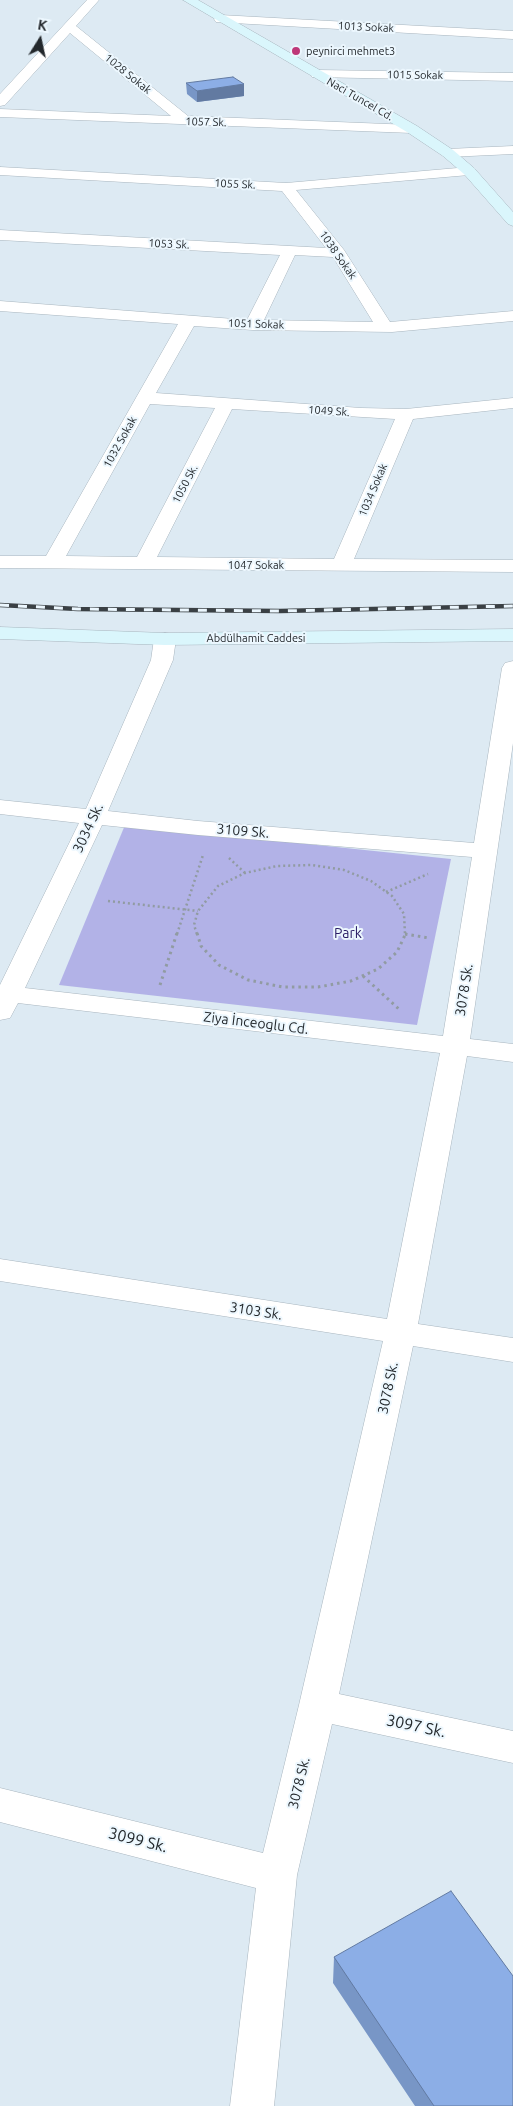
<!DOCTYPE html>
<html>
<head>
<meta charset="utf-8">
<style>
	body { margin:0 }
	#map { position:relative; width:513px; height:2106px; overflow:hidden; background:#ddeaf3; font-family:Ubuntu,sans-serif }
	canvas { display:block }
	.north { position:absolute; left:15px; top:15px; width:50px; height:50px; -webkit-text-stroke:4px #ecf7fe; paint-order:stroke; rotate:10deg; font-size:14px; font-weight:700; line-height:20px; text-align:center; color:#23282c }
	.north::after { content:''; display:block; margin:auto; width:18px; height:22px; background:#23282c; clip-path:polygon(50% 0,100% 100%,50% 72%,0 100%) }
</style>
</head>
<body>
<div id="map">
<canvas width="513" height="2106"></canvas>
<div class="north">K</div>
</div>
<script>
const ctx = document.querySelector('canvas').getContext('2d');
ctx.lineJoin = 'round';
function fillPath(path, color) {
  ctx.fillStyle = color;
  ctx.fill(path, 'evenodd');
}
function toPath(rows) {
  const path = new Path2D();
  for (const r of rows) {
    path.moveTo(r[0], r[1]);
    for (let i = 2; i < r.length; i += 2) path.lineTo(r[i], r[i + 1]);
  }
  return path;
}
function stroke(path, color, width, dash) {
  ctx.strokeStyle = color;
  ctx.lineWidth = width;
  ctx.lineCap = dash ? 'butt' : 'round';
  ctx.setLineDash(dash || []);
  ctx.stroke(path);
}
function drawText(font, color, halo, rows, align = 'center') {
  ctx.font = font + ' Ubuntu,sans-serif';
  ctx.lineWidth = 4;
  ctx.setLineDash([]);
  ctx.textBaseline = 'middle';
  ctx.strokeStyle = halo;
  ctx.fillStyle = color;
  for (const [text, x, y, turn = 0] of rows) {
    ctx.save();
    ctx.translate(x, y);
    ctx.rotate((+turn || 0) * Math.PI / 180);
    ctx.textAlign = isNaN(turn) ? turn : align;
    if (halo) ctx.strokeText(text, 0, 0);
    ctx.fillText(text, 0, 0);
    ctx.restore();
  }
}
fillPath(toPath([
	[125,825,451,859,417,1025,59,985]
]), '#b2b2e7');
const street = toPath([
	[87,0,99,0,76,26,188,116,412,125,419,129,412,133,0,117,0,109,171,116,70,33,5,105,0,106,0,94,87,0],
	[220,15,513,31,513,39,216,22,214,19,216,16,220,15],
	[317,70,513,73,513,81,312,77,311,74,312,71,317,70],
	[513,146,513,154,448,157,443,156,441,153,443,150,448,149,513,146],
	[0,167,286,183,469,167,474,168,476,171,474,174,469,175,296,190,344,250,390,322,513,311,513,321,392,332,253,330,194,326,156,393,361,408,406,409,513,398,513,408,413,419,354,559,513,560,513,572,0,568,0,556,46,556,178,324,0,311,0,301,247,320,280,255,0,240,0,230,326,248,282,191,0,175,0,167],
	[295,255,333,257,373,322,264,320,295,255],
	[150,404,215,408,137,557,66,556,150,404],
	[232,409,395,419,334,559,157,557,232,409],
	[165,633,173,634,176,639,173,660,108,811,198,821,474,843,502,668,505,663,513,661,513,743,470,1039,513,1044,513,1062,467,1056,418,1324,513,1338,513,1362,413,1346,339,1694,513,1731,513,1763,332,1724,297,1875,274,2106,230,2106,256,1888,0,1822,0,1788,263,1853,299,1705,383,1341,0,1281,0,1259,387,1319,440,1053,18,1003,10,1018,0,1020,0,985,79,823,0,814,0,800,86,809,151,660,154,639,157,634,165,633],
	[102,825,198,835,472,857,443,1036,25,988,102,825]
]);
const secondary = toPath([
	[183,0,198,0,417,126,453,150,474,168,513,212,513,226,508,224,464,174,443,156,407,132,183,0],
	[0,627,165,633,513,629,513,641,165,645,0,639,0,627]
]);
stroke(street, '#a8b5be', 1);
stroke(secondary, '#a8b5be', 1);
stroke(toPath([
	[229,858,245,873],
	[386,892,428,874],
	[108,901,198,911],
	[177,934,203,855],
	[197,934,194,925,198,911,218,886,245,873,277,866,312,865,344,870,371,881,392,896,404,914,405,934],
	[405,934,407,934]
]), '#919ba2', 2.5, [2, 3]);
stroke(toPath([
	[197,933,201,946,219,965,248,980,283,987,318,987,351,981,378,969,397,952,406,933],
	[405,934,429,938],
	[363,976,401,1011],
	[160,985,177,933]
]), '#919ba2', 3, [2.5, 4]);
fillPath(street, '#fff');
fillPath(secondary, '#daf6fc');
const rail = toPath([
	[0,605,78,609,280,611,513,606]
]);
stroke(rail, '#3a4044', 4.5);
stroke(rail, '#ecf7fe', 3, [9]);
fillPath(toPath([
	[186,83,244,84,244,96,197,102,187,94],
	[334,1957,513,2106,415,2106,333,1983]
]), '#7896c6');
fillPath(toPath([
	[244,84,244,96,197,102,197,91]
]), '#627aa1');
const building = toPath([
	[233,77,244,84,197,91,186,83,233,77],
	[451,1891,513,1976,513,2106,434,2106,334,1957,451,1891]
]);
fillPath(building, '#8caee6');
stroke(building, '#627aa1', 1);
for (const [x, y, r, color] of [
	[296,51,5,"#be3778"]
]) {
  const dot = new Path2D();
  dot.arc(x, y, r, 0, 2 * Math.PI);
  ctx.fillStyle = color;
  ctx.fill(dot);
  stroke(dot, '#ecf7fe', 2);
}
drawText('11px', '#23282c', '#ecf7fe', [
	["1013 Sokak",366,27,3],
	["1028 Sokak",128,74,39],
	["1015 Sokak",415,75,1],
	["Naci Tuncel Cd.",360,99,30],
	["1057 Sk.",206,122,2],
	["1055 Sk.",235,184,3],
	["1053 Sk.",169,244,3],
	["1038 Sokak",338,255,55],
	["1051 Sokak",256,324,2],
	["1049 Sk.",329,411,4],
	["1032 Sokak",120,442,-61],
	["1050 Sk.",185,484,-62],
	["1034 Sokak",373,490,-67],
	["1047 Sokak",256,565],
	["Abdülhamit Caddesi",256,638]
]);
drawText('11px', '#23282c', '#ecf7fe', [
	["peynirci mehmet3",306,51]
], 'left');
drawText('14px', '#23282c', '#ecf7fe', [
	["3034 Sk.",88,828,-65],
	["3109 Sk.",243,831,5],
	["3078 Sk.",464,990,-81],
	["Ziya İnceoglu Cd.",256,1023,7],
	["3103 Sk.",256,1311,9],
	["3078 Sk.",388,1388,-78],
	["3078 Sk.",299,1783,-76]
]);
drawText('14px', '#291c65', '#ecf7fe', [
	["Park",348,933]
]);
drawText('16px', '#23282c', '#ecf7fe', [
	["3097 Sk.",416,1726,12],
	["3099 Sk.",138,1840,14]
]);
</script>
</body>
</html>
